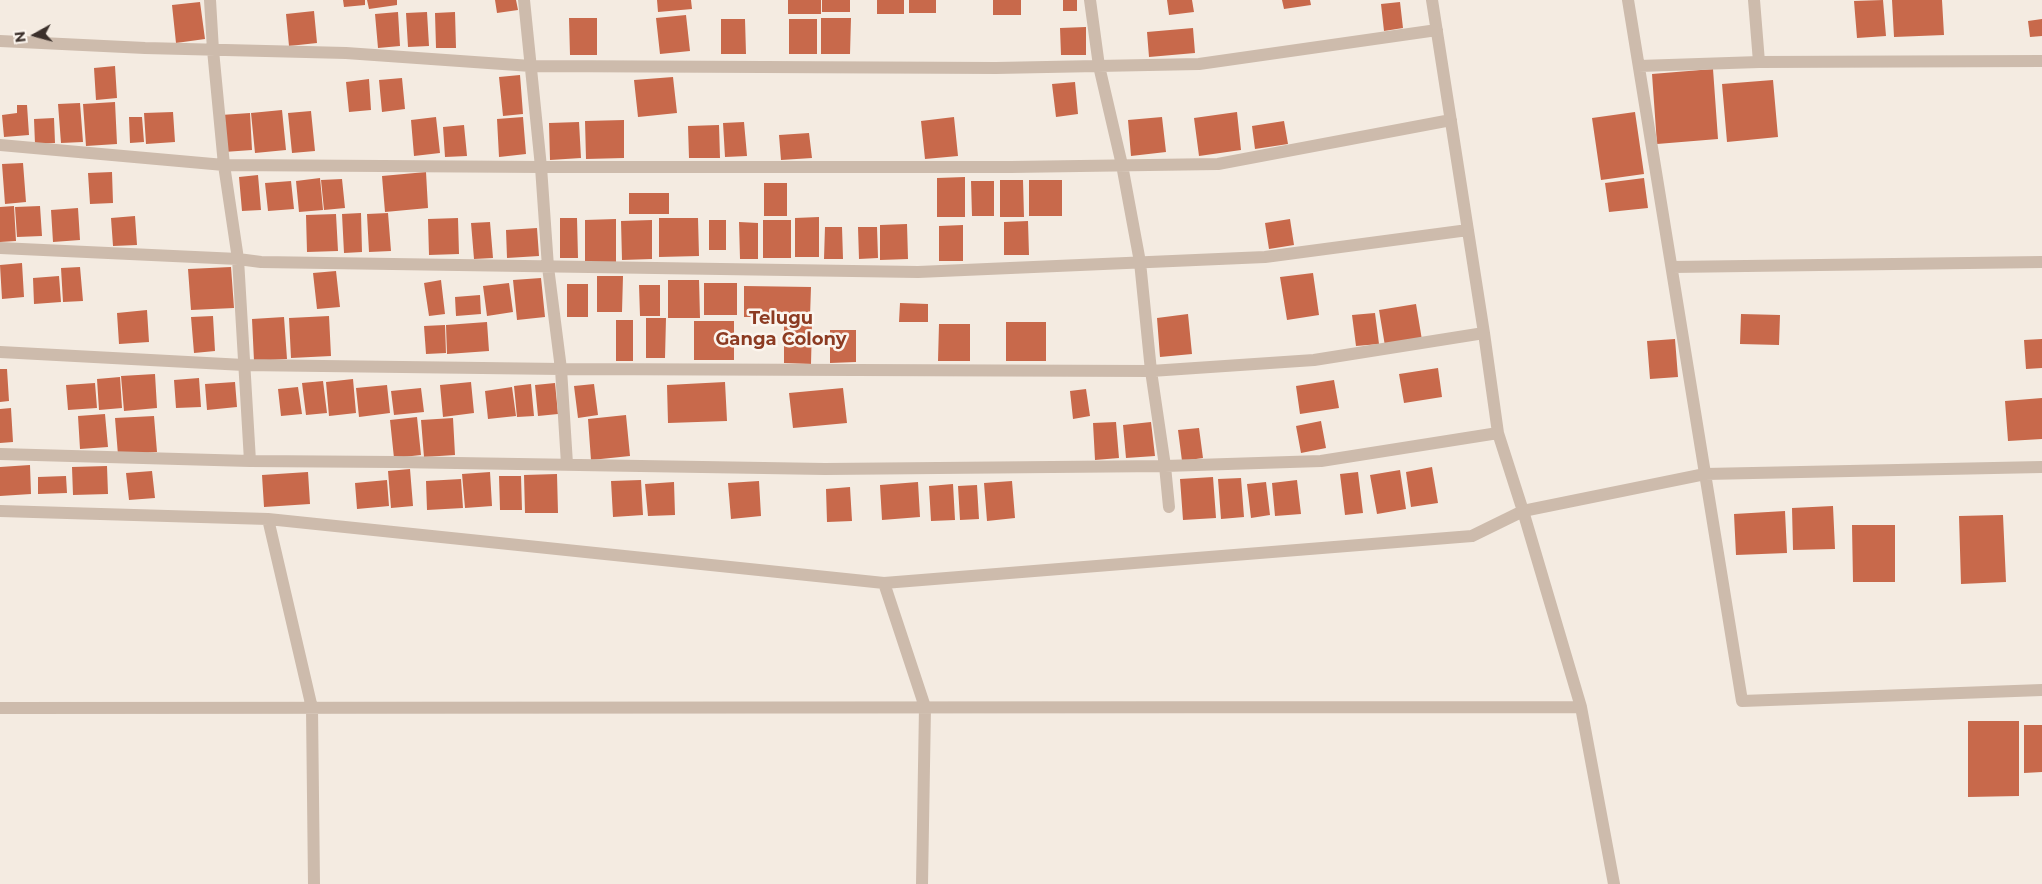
<!DOCTYPE html>
<html>
<head>
<meta charset="utf-8">
<style>
	body { margin:0 }
	#map { position:relative; width:2042px; height:884px; overflow:hidden; background:#f4ebe1; font-family:Montserrat,sans-serif }
	canvas { display:block }
	.north { position:absolute; left:10px; top:10px; width:50px; height:50px; -webkit-text-stroke:4px #fbf5ee; paint-order:stroke; rotate:263deg; font-size:14px; font-weight:700; line-height:20px; text-align:center; color:#3b302b }
	.north::after { content:''; display:block; margin:auto; width:18px; height:22px; background:#3b302b; clip-path:polygon(50% 0,100% 100%,50% 72%,0 100%) }
</style>
</head>
<body>
<div id="map">
<canvas width="2042" height="884"></canvas>
<div class="north">N</div>
</div>
<script>
const ctx = document.querySelector('canvas').getContext('2d');
ctx.lineJoin = 'round';
function fillPath(path, color) {
  ctx.fillStyle = color;
  ctx.fill(path, 'evenodd');
}
function toPath(rows) {
  const path = new Path2D();
  for (const r of rows) {
    path.moveTo(r[0], r[1]);
    for (let i = 2; i < r.length; i += 2) path.lineTo(r[i], r[i + 1]);
  }
  return path;
}
function stroke(path, color, width, dash) {
  ctx.strokeStyle = color;
  ctx.lineWidth = width;
  ctx.lineCap = dash ? 'butt' : 'round';
  ctx.setLineDash(dash || []);
  ctx.stroke(path);
}
function drawText(font, color, halo, rows, align = 'center') {
  ctx.font = font + ' Montserrat,sans-serif';
  ctx.lineWidth = 5;
  ctx.setLineDash([]);
  ctx.textBaseline = 'middle';
  ctx.strokeStyle = halo;
  ctx.fillStyle = color;
  for (const [text, x, y, turn = 0] of rows) {
    ctx.save();
    ctx.translate(x, y);
    ctx.rotate((+turn || 0) * Math.PI / 180);
    ctx.textAlign = isNaN(turn) ? turn : align;
    if (halo) ctx.strokeText(text, 0, 0);
    ctx.fillText(text, 0, 0);
    ctx.restore();
  }
}
fillPath(toPath([
	[343,0,365,0,365,5,344,7],
	[367,0,397,0,397,5,369,9],
	[495,0,516,0,518,10,497,13],
	[657,0,691,0,692,9,658,12],
	[788,0,821,0,821,14,788,14],
	[822,0,850,0,850,12,822,12],
	[877,0,904,0,904,14,877,14],
	[909,0,936,0,936,13,909,13],
	[993,0,1021,0,1021,15,993,15],
	[1063,0,1077,0,1077,11,1063,11],
	[1167,0,1192,0,1194,12,1169,15],
	[1282,0,1310,0,1311,5,1284,9],
	[1883,0,1886,36,1857,38,1854,1],
	[1892,0,1942,0,1944,35,1894,37],
	[200,2,205,39,176,43,172,5],
	[1400,2,1403,28,1384,31,1381,4],
	[314,11,317,43,289,46,286,14],
	[398,12,400,46,378,48,375,14],
	[427,12,429,46,408,47,406,13],
	[455,12,456,48,436,48,435,13],
	[686,15,690,51,660,54,656,18],
	[569,18,597,18,597,55,570,55],
	[821,18,851,18,850,54,821,54],
	[721,19,745,19,746,54,721,54],
	[789,19,817,19,817,54,789,54],
	[2042,19,2042,36,2030,37,2028,21],
	[1086,27,1086,55,1061,55,1060,28],
	[1193,28,1195,53,1149,57,1147,32],
	[115,66,117,98,96,100,94,68],
	[1713,69,1718,139,1657,144,1652,74],
	[520,75,523,114,503,116,499,77],
	[673,77,677,113,638,117,634,80],
	[402,78,405,109,382,112,379,80],
	[369,79,371,110,349,112,346,82],
	[1773,80,1778,137,1727,142,1722,84],
	[1075,82,1078,114,1056,117,1052,84],
	[115,102,117,144,86,146,83,104],
	[80,103,83,142,61,143,58,104],
	[17,105,27,105,29,135,4,137,2,115,17,113],
	[282,110,286,150,255,153,251,113],
	[311,111,315,151,292,153,288,113],
	[173,112,175,142,146,144,144,113],
	[1237,112,1241,150,1199,156,1194,118],
	[1635,112,1644,174,1601,180,1592,118],
	[250,113,252,150,224,152,221,115],
	[129,117,142,117,144,142,130,143],
	[436,117,440,153,414,156,411,120],
	[523,117,526,154,499,157,497,119],
	[954,117,958,156,925,159,921,121],
	[1162,117,1166,152,1131,156,1128,120],
	[54,118,55,143,35,144,34,119],
	[624,120,624,158,586,159,585,121],
	[1284,121,1288,144,1255,149,1252,126],
	[579,122,581,158,550,160,549,123],
	[744,122,747,156,725,157,723,123],
	[464,125,467,156,445,157,443,127],
	[719,125,720,158,689,158,688,126],
	[809,133,812,158,781,160,779,135],
	[23,163,26,202,5,204,2,164],
	[112,172,113,203,90,204,88,173],
	[426,172,428,208,385,212,382,176],
	[258,175,261,210,242,211,239,177],
	[965,177,965,217,937,217,937,178],
	[320,178,323,210,299,212,296,181],
	[1644,178,1648,208,1609,212,1605,183],
	[342,179,345,208,324,210,321,180],
	[1000,180,1023,180,1024,217,1000,217],
	[1029,180,1062,180,1062,216,1029,216],
	[291,181,294,209,268,211,265,183],
	[971,181,994,181,994,216,972,216],
	[764,183,787,183,787,216,764,216],
	[629,193,669,193,669,214,629,214],
	[14,206,16,241,0,242,0,207],
	[40,206,42,236,17,237,15,207],
	[78,208,80,240,53,242,51,210],
	[361,213,362,252,344,253,342,214],
	[388,213,391,251,369,252,367,214],
	[336,214,338,251,307,252,306,215],
	[135,216,137,245,113,246,111,218],
	[819,217,819,257,795,257,795,218],
	[458,218,459,254,429,255,428,219],
	[560,218,577,218,578,258,560,258],
	[659,218,698,218,699,256,659,257],
	[616,219,616,263,585,264,585,220],
	[1290,219,1294,245,1269,249,1265,223],
	[652,220,652,259,622,260,621,221],
	[709,220,726,220,726,250,709,250],
	[763,220,791,220,791,258,763,258],
	[1028,221,1029,255,1004,255,1004,222],
	[490,222,493,258,474,259,471,223],
	[739,222,758,223,758,259,740,259],
	[907,224,908,259,880,260,880,225],
	[963,225,963,261,939,261,939,226],
	[825,227,842,227,843,259,824,259],
	[858,227,877,227,878,258,859,259],
	[537,228,539,256,507,258,506,230],
	[22,263,24,297,2,299,0,265],
	[80,267,83,301,63,302,61,268],
	[231,267,234,308,191,310,188,269],
	[336,271,340,307,317,309,313,273],
	[1313,273,1319,315,1287,320,1280,277],
	[59,276,61,302,34,304,33,278],
	[597,276,623,276,622,312,597,312],
	[541,278,545,317,517,320,513,280],
	[441,280,445,314,429,316,424,283],
	[668,280,699,280,700,318,668,318],
	[509,283,513,312,487,316,483,286],
	[704,283,737,283,737,315,704,315],
	[567,284,588,284,588,317,567,317],
	[639,285,660,285,660,316,640,316],
	[744,286,811,287,810,317,744,317],
	[480,295,481,314,456,316,455,297],
	[900,303,928,304,928,322,899,322],
	[1416,304,1422,340,1385,346,1379,310],
	[147,310,149,342,119,344,117,313],
	[1375,313,1379,344,1356,346,1352,315],
	[1188,314,1192,354,1160,357,1157,318],
	[1741,314,1780,315,1779,345,1740,344],
	[213,316,215,351,194,353,191,317],
	[329,316,331,356,291,358,289,318],
	[284,317,287,359,254,361,252,319],
	[646,318,666,318,665,358,646,358],
	[616,320,633,320,633,361,616,361],
	[694,321,734,321,734,360,694,360],
	[487,322,489,351,447,354,446,325],
	[1006,322,1046,322,1046,361,1006,361],
	[784,323,812,323,811,364,784,363],
	[939,324,970,324,970,361,938,361],
	[445,325,446,353,426,354,424,326],
	[830,330,856,330,856,362,830,363],
	[1675,339,1678,377,1650,379,1647,341],
	[2042,339,2042,368,2026,369,2024,340],
	[1438,368,1442,397,1404,403,1399,374],
	[0,369,7,369,9,401,0,402],
	[155,374,157,408,124,411,121,376],
	[120,377,122,408,99,410,97,379],
	[199,378,201,407,176,408,174,380],
	[353,379,356,413,329,416,326,382],
	[1334,380,1339,408,1300,414,1296,386],
	[323,381,327,413,306,415,302,383],
	[235,382,237,407,207,410,205,384],
	[471,382,474,413,443,417,440,385],
	[725,382,727,421,668,423,667,385],
	[95,383,97,408,68,410,66,385],
	[555,383,558,414,538,416,535,385],
	[531,384,534,416,517,417,514,386],
	[594,384,598,415,578,418,574,386],
	[387,385,390,413,359,417,356,388],
	[298,387,302,414,281,416,278,389],
	[512,387,516,416,488,419,485,391],
	[421,388,424,412,394,415,391,391],
	[843,388,847,423,793,428,789,393],
	[1086,389,1090,416,1073,419,1070,391],
	[2042,398,2042,439,2008,441,2005,401],
	[11,408,13,442,0,443,0,409],
	[105,414,108,447,80,449,78,416],
	[626,415,630,456,591,460,588,419],
	[154,416,157,452,118,455,115,418],
	[417,417,421,455,394,458,390,420],
	[453,418,455,455,424,457,421,420],
	[1321,421,1326,448,1301,453,1296,426],
	[1116,422,1119,458,1095,460,1093,423],
	[1151,422,1155,456,1126,458,1123,425],
	[1199,428,1203,458,1182,461,1178,430],
	[30,465,31,494,0,496,0,467],
	[107,466,108,494,73,495,72,467],
	[1432,467,1438,503,1411,507,1406,472],
	[410,469,413,506,391,508,388,471],
	[1400,470,1406,509,1377,514,1370,475],
	[152,471,155,498,129,500,126,473],
	[308,472,310,504,264,507,262,475],
	[490,472,492,506,465,508,462,474],
	[1358,472,1363,513,1345,515,1340,474],
	[557,474,558,513,525,513,524,475],
	[66,476,67,493,38,494,38,477],
	[499,476,521,476,522,510,500,510],
	[1213,477,1216,518,1183,520,1180,479],
	[1241,478,1244,517,1221,519,1218,479],
	[461,479,463,508,427,510,426,481],
	[387,480,389,506,357,509,355,483],
	[641,480,643,515,613,517,611,481],
	[1297,480,1301,514,1275,516,1272,483],
	[759,481,761,516,731,519,728,483],
	[1012,481,1015,518,987,521,984,483],
	[674,482,675,515,648,516,645,484],
	[918,482,920,517,882,520,880,485],
	[1266,482,1270,515,1251,518,1247,484],
	[953,484,955,520,931,521,929,486],
	[977,485,979,519,960,520,958,486],
	[850,487,852,521,827,522,826,489],
	[1833,506,1835,549,1793,550,1792,508],
	[1785,511,1787,553,1736,555,1734,514],
	[2003,515,2006,582,1961,584,1959,516],
	[1852,525,1895,525,1895,582,1853,582],
	[1968,721,2019,721,2019,796,1968,797],
	[2024,725,2042,725,2042,772,2024,773]
]), '#c8694b');
stroke(toPath([
	[210,0,213,50,224,165,238,259,250,461],
	[524,0,541,167,548,267,561,369,567,464],
	[1090,0,1099,66,1122,165,1140,262,1151,371,1165,466,1169,507],
	[1628,0,1742,701,2042,690],
	[1754,0,1759,62],
	[0,41,145,48,346,53,531,66,996,68,1199,64,1437,30],
	[1639,66,1759,62,2042,61],
	[0,145,224,165,541,167,1011,167,1218,164,1451,120],
	[0,248,238,259,261,262,918,272,1265,257,1468,230],
	[1672,267,2042,262],
	[0,352,244,365,561,369,1151,371,1314,360,1484,333],
	[0,454,250,461,395,462,825,469,1165,466,1321,461,1498,433],
	[0,511,268,519,884,583,1472,536,1523,511,1498,433,1484,333,1432,0],
	[268,519,312,708,314,884],
	[884,583,925,707,922,884],
	[0,708,1581,707],
	[1614,884,1581,707,1523,511,1705,474,2042,467]
]), '#cdbbac', 12);
drawText('bold 18px', '#8c3b22', '#fbf5ee', [
	["Telugu",781,319],
	["Ganga Colony",781,340]
]);
</script>
</body>
</html>
